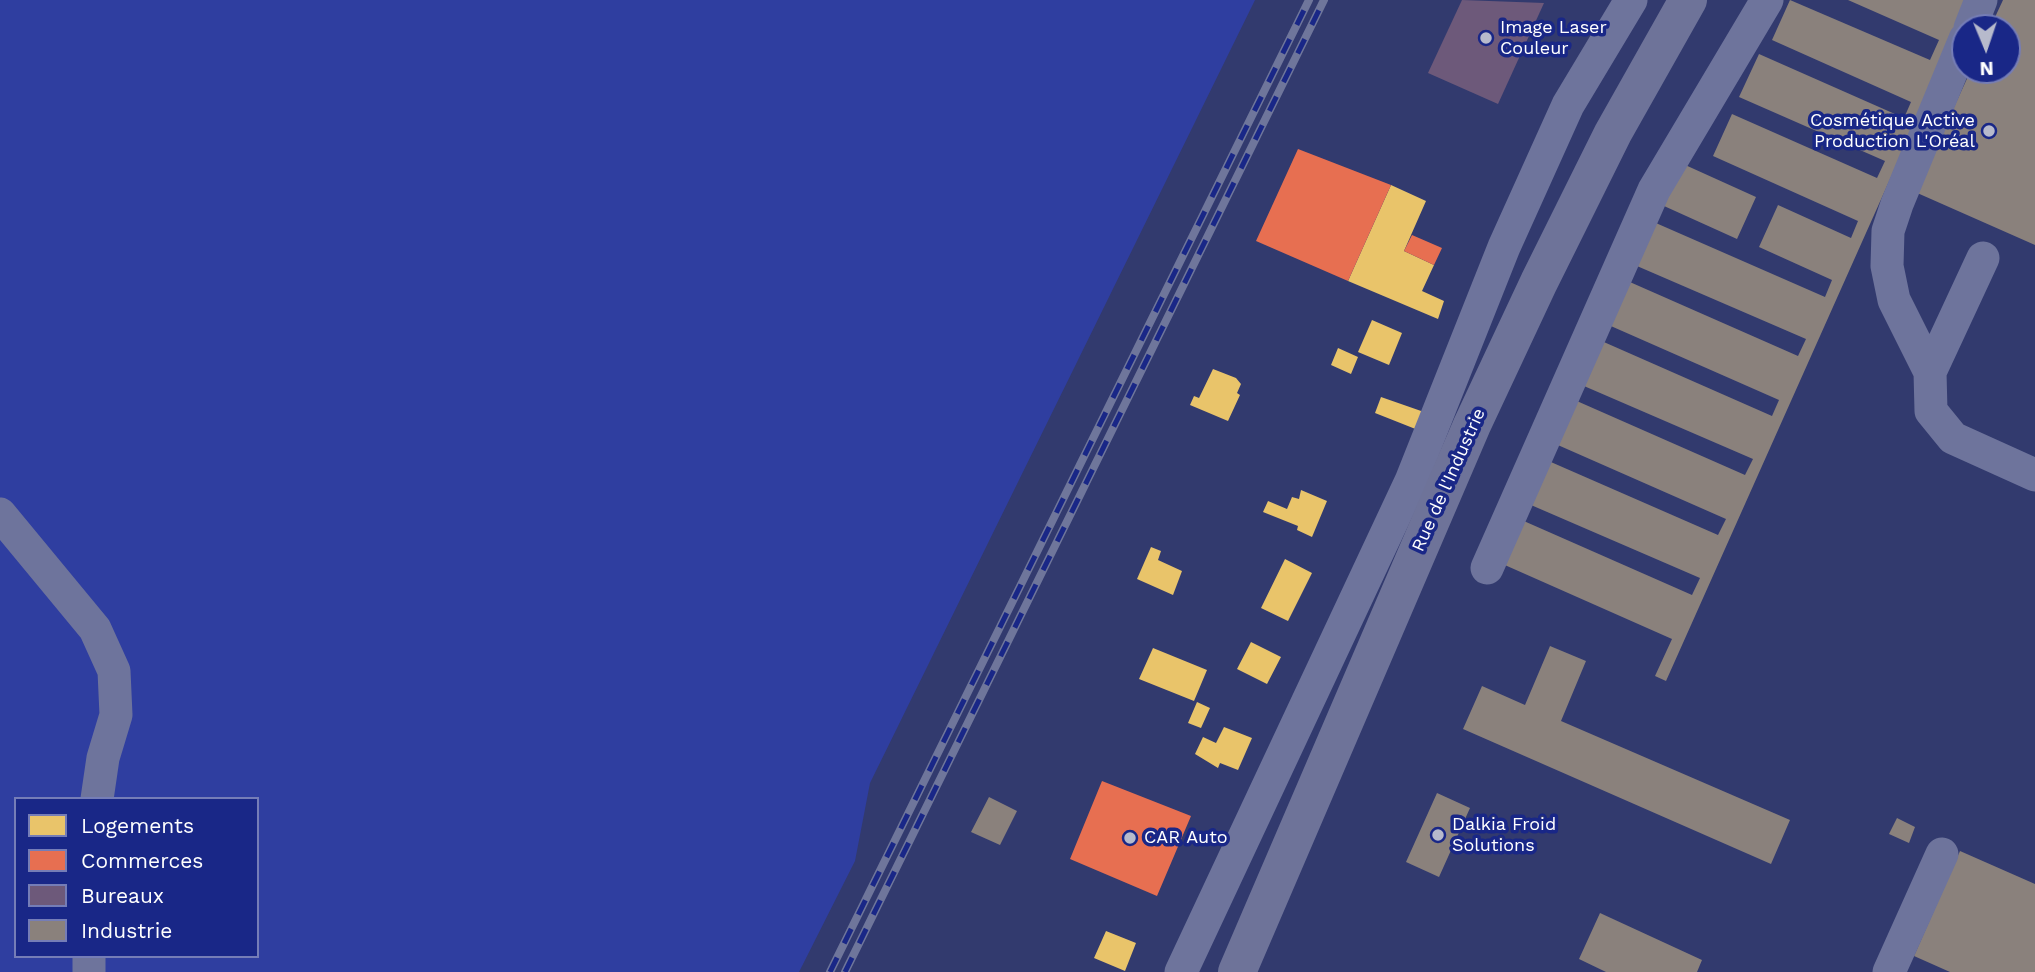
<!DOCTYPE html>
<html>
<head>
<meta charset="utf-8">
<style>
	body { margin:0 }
	#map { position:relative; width:2035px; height:972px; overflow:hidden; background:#323a6e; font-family:"Work Sans",sans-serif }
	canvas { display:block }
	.legend { position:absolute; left:14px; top:797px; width:245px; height:161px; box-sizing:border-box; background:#192787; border:2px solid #757db7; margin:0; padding:9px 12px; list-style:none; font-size:21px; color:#fff }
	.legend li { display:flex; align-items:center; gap:14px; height:35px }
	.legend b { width:35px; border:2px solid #757db7 }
	.north { position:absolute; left:1951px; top:14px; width:70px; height:70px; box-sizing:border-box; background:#192787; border:2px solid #757db7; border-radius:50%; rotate:178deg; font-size:19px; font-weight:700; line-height:28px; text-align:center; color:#fff }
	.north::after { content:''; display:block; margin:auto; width:24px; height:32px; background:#b7bacc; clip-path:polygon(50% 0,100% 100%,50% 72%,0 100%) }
</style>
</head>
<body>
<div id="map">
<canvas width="2035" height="972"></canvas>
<ul class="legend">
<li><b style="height:19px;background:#e9c46a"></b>Logements</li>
<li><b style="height:19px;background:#e76f51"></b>Commerces</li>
<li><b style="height:19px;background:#6d597a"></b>Bureaux</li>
<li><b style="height:19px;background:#8a817c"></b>Industrie</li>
</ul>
<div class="north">N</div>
</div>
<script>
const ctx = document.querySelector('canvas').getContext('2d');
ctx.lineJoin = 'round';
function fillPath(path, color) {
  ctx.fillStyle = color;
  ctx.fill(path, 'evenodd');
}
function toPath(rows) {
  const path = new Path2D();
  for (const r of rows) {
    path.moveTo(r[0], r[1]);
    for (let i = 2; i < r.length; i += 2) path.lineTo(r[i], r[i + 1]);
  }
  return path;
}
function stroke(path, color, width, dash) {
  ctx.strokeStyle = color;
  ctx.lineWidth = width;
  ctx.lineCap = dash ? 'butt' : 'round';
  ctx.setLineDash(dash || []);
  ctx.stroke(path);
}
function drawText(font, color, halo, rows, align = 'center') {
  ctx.font = font + ' "Work Sans",sans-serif';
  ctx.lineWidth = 7;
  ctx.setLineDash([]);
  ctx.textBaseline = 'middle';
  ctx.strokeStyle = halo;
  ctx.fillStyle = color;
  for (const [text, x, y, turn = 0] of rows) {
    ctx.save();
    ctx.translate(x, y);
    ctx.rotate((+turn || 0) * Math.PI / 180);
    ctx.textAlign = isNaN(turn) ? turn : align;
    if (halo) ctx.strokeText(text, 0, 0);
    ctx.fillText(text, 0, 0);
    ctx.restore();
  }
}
fillPath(toPath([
	[0,0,1255,0,870,783,855,861,799,972,0,972],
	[16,799,257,799,257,956,16,956]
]), '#2f3ea0');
fillPath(toPath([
	[1391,185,1426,201,1404,251,1434,265,1422,291,1444,301,1438,319,1348,281],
	[1372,320,1402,333,1389,365,1358,352],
	[1338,348,1358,357,1351,374,1331,365],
	[1213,369,1236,378,1241,384,1237,393,1240,395,1228,421,1190,405,1194,396,1199,398],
	[1381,397,1424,412,1418,430,1375,413],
	[1301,490,1327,501,1312,537,1297,530,1298,526,1263,512,1268,501,1287,509,1292,497,1299,499],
	[1151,547,1161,551,1158,560,1182,571,1173,595,1137,579],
	[1285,559,1312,573,1288,621,1261,608],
	[1251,642,1281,657,1267,684,1237,669],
	[1153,648,1207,670,1194,701,1139,679],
	[1197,702,1210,708,1201,728,1188,723],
	[1224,727,1252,738,1238,770,1220,763,1218,768,1195,754,1203,737,1216,743],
	[1106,931,1136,943,1125,971,1094,958]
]), '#e9c46a');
fillPath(toPath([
	[1298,149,1391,185,1348,281,1256,241],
	[1412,235,1442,248,1434,265,1404,251],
	[1102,781,1191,816,1157,896,1070,859]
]), '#e76f51');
fillPath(toPath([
	[1462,0,1544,3,1498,104,1428,73]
]), '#6d597a');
fillPath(toPath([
	[1790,0,1930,60,1939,40,1848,0,1970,0,1666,681,1655,676,1672,639,1498,562,1517,518,1692,595,1700,578,1524,502,1544,459,1718,535,1726,519,1551,442,1570,398,1745,475,1753,459,1577,383,1597,339,1772,416,1779,400,1604,323,1623,279,1798,356,1806,339,1630,263,1649,220,1825,297,1832,280,1759,247,1778,205,1851,238,1858,221,1713,156,1732,114,1877,178,1885,161,1739,97,1759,54,1904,118,1911,102,1772,40],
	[2003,0,2035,0,2035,245,1915,192,1971,70,2007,70,2007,28,1990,28],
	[1683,164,1756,197,1737,239,1664,206],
	[1550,646,1586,661,1561,721,1790,820,1771,864,1463,729,1482,686,1525,705],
	[1437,793,1470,808,1439,877,1406,862],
	[989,797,1017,811,1000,845,971,832],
	[1897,818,1915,827,1909,843,1889,834],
	[1960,851,2035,884,2035,972,1950,972,1914,956],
	[1600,913,1702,960,1697,972,1606,972,1579,959]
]), '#8a817c');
stroke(toPath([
	[1970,28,1981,0],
	[1965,39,1897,204,1888,231,1887,266,1894,300,1930,372,1931,411,1953,438,2035,475],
	[1930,372,1983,258],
	[0,514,95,629,114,671,116,715,103,758,97,799],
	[1487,568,1654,190,1767,0],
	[89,956,89,972],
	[1181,972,1411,481,1504,247,1568,105,1631,0],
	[1889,972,1942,854]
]), '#6e749c', 33);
stroke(toPath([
	[1237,972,1472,425,1539,282,1613,133,1688,0]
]), '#6e7399', 38);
const rail = toPath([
	[830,972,1309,0],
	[845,972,1324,0]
]);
stroke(rail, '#6f769b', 8);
stroke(rail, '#192787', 5, [16]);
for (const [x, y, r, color] of [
	[1486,38,7,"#b7bacc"],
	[1989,131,7,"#b7bacc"],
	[1438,835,7,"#b7bacc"],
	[1130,838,7,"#b7bacc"]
]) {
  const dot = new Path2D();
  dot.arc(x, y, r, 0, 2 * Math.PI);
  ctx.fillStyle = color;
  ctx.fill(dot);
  stroke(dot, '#192787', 2.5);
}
drawText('18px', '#fff', '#192787', [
	["Image Laser",1500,28],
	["Couleur",1500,49],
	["Cosmétique Active",1975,121,"right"],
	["Production L'Oréal",1975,142,"right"],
	["Dalkia Froid",1452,825],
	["Solutions",1452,846],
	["CAR Auto",1144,838]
], 'left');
drawText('18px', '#fff', '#192787', [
	["Rue de l'Industrie",1449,480,-66]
]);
</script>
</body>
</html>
